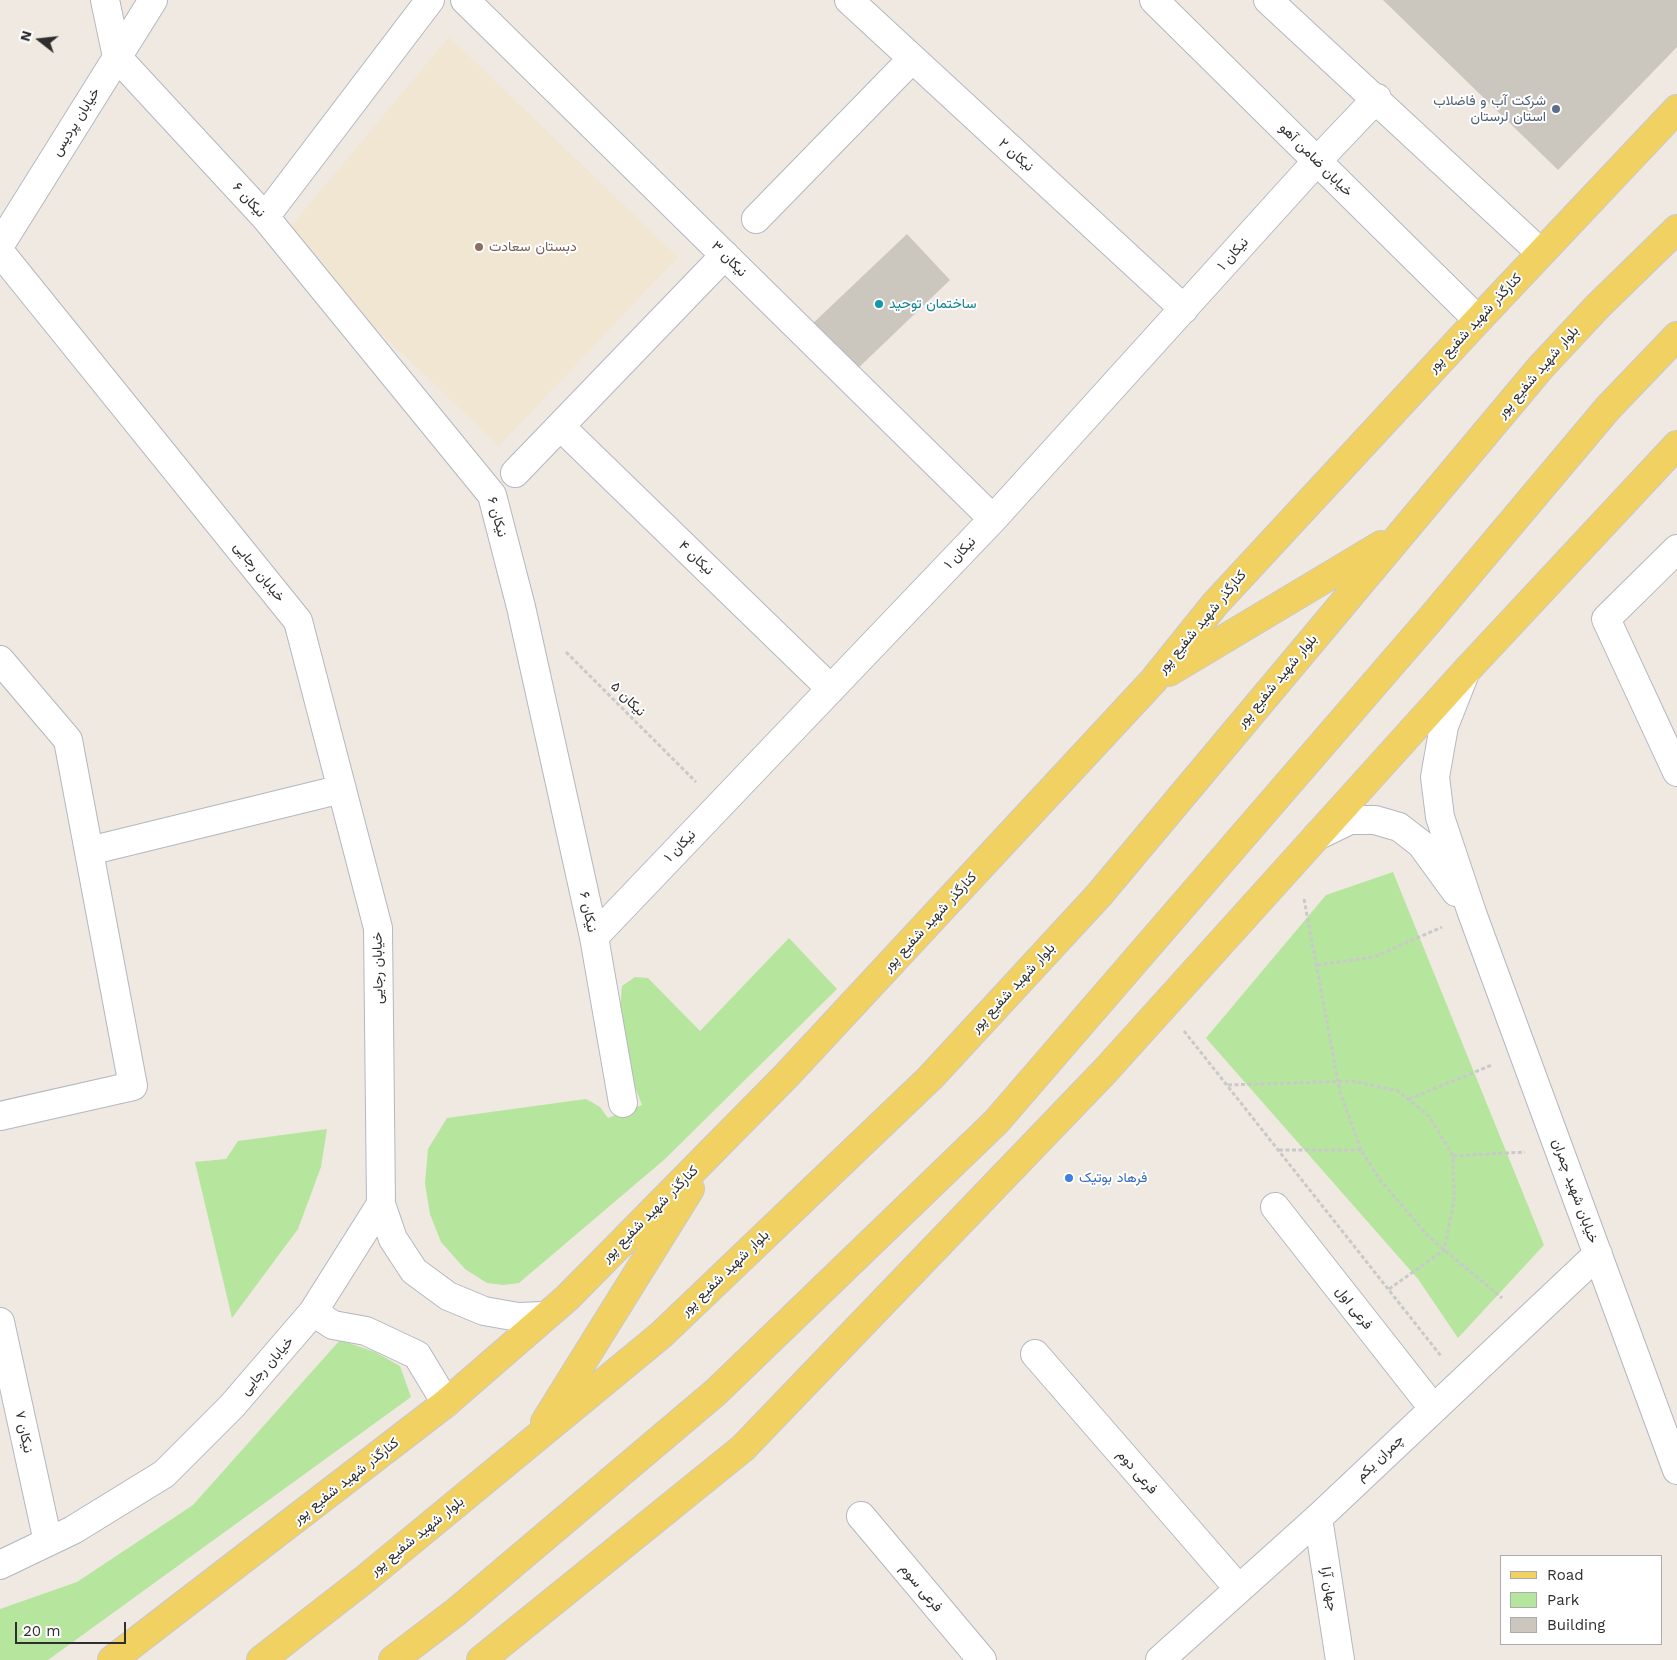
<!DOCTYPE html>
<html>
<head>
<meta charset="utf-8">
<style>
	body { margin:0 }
	#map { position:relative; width:1677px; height:1660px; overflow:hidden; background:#efe9e1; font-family:"Work Sans",sans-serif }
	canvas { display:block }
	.legend { position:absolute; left:1500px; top:1555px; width:162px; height:90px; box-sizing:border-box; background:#fff; border:1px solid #ababab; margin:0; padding:6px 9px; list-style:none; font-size:15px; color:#2e2e2e }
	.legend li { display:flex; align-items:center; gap:10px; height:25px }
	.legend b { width:25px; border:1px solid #ababab }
	.north { position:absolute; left:15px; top:15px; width:50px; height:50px; -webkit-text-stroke:4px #fff; paint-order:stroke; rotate:286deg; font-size:14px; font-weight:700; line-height:20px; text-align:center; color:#2e2e2e }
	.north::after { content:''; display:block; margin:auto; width:18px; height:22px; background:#2e2e2e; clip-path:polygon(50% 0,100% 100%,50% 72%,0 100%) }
	.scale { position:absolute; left:15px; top:1622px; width:111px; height:22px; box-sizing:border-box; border:2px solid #2e2e2e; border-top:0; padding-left:6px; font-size:15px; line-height:18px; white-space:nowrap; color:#2e2e2e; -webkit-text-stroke:4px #fff; paint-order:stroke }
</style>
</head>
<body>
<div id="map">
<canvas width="1677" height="1660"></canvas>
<ul class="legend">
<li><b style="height:6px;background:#f2d163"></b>Road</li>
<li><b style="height:14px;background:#b6e59e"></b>Park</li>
<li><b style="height:14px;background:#cbc7bf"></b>Building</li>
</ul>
<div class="north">N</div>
<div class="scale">20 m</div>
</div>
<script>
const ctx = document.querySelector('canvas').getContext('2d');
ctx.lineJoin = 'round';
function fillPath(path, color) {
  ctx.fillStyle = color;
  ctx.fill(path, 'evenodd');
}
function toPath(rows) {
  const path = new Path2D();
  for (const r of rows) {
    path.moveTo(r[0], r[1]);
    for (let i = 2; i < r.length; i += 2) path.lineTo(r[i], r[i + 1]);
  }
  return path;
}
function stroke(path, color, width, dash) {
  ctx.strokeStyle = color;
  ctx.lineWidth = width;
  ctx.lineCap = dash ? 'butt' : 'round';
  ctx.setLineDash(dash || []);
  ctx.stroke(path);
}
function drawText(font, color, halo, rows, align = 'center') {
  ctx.font = font + ' "Work Sans",Vazirmatn,sans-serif';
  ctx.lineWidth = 4;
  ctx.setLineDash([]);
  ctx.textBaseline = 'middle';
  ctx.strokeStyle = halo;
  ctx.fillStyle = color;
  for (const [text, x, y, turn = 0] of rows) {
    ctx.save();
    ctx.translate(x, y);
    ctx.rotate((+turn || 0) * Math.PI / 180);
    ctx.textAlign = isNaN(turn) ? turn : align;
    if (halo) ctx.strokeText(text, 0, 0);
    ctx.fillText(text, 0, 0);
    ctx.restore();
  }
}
fillPath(toPath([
	[449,37,678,257,499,446,281,238]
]), '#f0e6d1');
fillPath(toPath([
	[1393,872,1544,1245,1458,1338,1418,1279,1206,1038,1326,895],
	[789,938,837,989,665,1159,519,1283,503,1285,487,1283,465,1269,441,1242,430,1214,425,1184,428,1149,447,1118,586,1099,600,1107,608,1118,642,1105,632,1079,620,1011,622,986,635,977,648,978,700,1031],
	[327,1129,321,1167,298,1229,232,1318,195,1162,226,1159,238,1141],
	[340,1340,375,1352,400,1366,411,1397,48,1660,0,1660,0,1609,77,1582,193,1505]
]), '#b6e59e');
fillPath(toPath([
	[1383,0,1677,0,1677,47,1558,170],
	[907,234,950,280,852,374,808,328]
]), '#cbc7bf');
const minor = toPath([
	[105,0,117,57,265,217,492,495,521,607,594,937,623,1103],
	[465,0,993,519],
	[849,0,1184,309],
	[1154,0,1478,320],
	[1268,0,1541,253],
	[265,217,430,0],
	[756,219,912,59],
	[0,245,153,0],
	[0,252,298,621,378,928,381,1204,313,1312,232,1406,164,1474,73,1530,0,1565],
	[561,427,831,689],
	[515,473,725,255],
	[1677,549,1606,619,1677,772],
	[0,660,68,740,133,1086,0,1116],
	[1465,673,1444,726,1435,777,1440,817,1472,913,1677,1470],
	[1317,836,1350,820,1375,820,1399,827,1421,844,1456,892],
	[89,851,342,789],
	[594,937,993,519,1317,161,1377,98],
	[381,1204,393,1239,414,1271,448,1296,484,1311,518,1317,544,1316],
	[1275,1207,1433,1408],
	[313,1312,333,1325,366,1331,417,1355,446,1403],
	[0,1322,48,1542],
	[1035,1354,1239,1589],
	[861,1516,982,1660],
	[1318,1518,1340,1660],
	[1160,1660,1318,1518,1598,1254]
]);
const major = toPath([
	[1169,672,1381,545],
	[545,1422,690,1189],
	[112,1660,446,1403,567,1298,786,1076,1153,681,1215,604,1478,320,1677,109],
	[261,1660,365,1579,661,1335,930,1078,1099,895,1541,367,1598,306,1677,229],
	[393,1660,456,1612,716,1392,996,1122,1433,616,1608,408,1677,336],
	[481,1660,743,1448,1106,1070,1467,670,1677,445]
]);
stroke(minor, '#b4b7c1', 30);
stroke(major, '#c9c9c9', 30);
stroke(toPath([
	[566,652,696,782],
	[1304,899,1340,1092,1361,1150,1381,1181,1429,1237,1502,1298],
	[1317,965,1374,957,1442,927],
	[1184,1031,1441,1356],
	[1228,1085,1353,1081,1398,1091,1429,1116,1453,1156,1454,1201,1444,1250,1389,1289],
	[1409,1099,1492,1065],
	[1279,1150,1361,1150],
	[1453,1156,1525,1152]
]), '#c9c9c9', 3, [4, 2.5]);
stroke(minor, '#fff', 28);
stroke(major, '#f2d163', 28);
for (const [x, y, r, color] of [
	[1556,109,5,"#5c6f8a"],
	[479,247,5,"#8d6e63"],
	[879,304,5,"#0f9aa8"],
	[1069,1178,5,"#3f7fe0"]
]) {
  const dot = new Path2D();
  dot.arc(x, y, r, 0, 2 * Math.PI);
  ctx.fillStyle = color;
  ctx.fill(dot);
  stroke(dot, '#fff', 2);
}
drawText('14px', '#4e5e75', '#fff', [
	["شرکت آب و فاضلاب",1546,101],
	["استان لرستان",1546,117]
], 'right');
drawText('14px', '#2e2e2e', '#fff', [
	["خیابان پردیس",76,122,-58],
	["نیکان ۲",1016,155,42],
	["خیابان ضامن آهو",1316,160,45],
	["نیکان ۶",249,200,48],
	["نیکان ۱",1233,254,-48],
	["نیکان ۳",729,259,45],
	["کنارگذر شهید شفیع پور",1475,323,-47],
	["بلوار شهید شفیع پور",1538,372,-49],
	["نیکان ۶",497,517,74],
	["نیکان ۱",960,553,-46],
	["نیکان ۴",696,558,44],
	["خیابان رجایی",259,572,51],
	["کنارگذر شهید شفیع پور",1202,622,-50],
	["بلوار شهید شفیع پور",1277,681,-50],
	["نیکان ۵",628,699,45],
	["نیکان ۱",680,846,-46],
	["نیکان ۶",588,912,78],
	["کنارگذر شهید شفیع پور",930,922,-47],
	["خیابان رجایی",378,968,-91],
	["بلوار شهید شفیع پور",1013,988,-47],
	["خیابان شهید چمران",1575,1191,70],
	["کنارگذر شهید شفیع پور",650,1214,-45],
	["بلوار شهید شفیع پور",725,1273,-44],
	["فرعی اول",1354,1308,52],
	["خیابان رجایی",267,1366,-49],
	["نیکان ۷",24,1432,78],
	["چمران یکم",1380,1458,-44],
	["فرعی دوم",1137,1472,49],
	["کنارگذر شهید شفیع پور",346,1481,-38],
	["بلوار شهید شفیع پور",417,1536,-39],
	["فرعی سوم",921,1588,50],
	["جهان آرا",1329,1589,81]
]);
drawText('14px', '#785e54', '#fff', [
	["دبستان سعادت",489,247]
], 'left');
drawText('14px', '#0d838f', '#fff', [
	["ساختمان توحید",889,304]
], 'left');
drawText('14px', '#366cbe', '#fff', [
	["فرهاد بوتیک",1079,1178]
], 'left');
</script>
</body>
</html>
